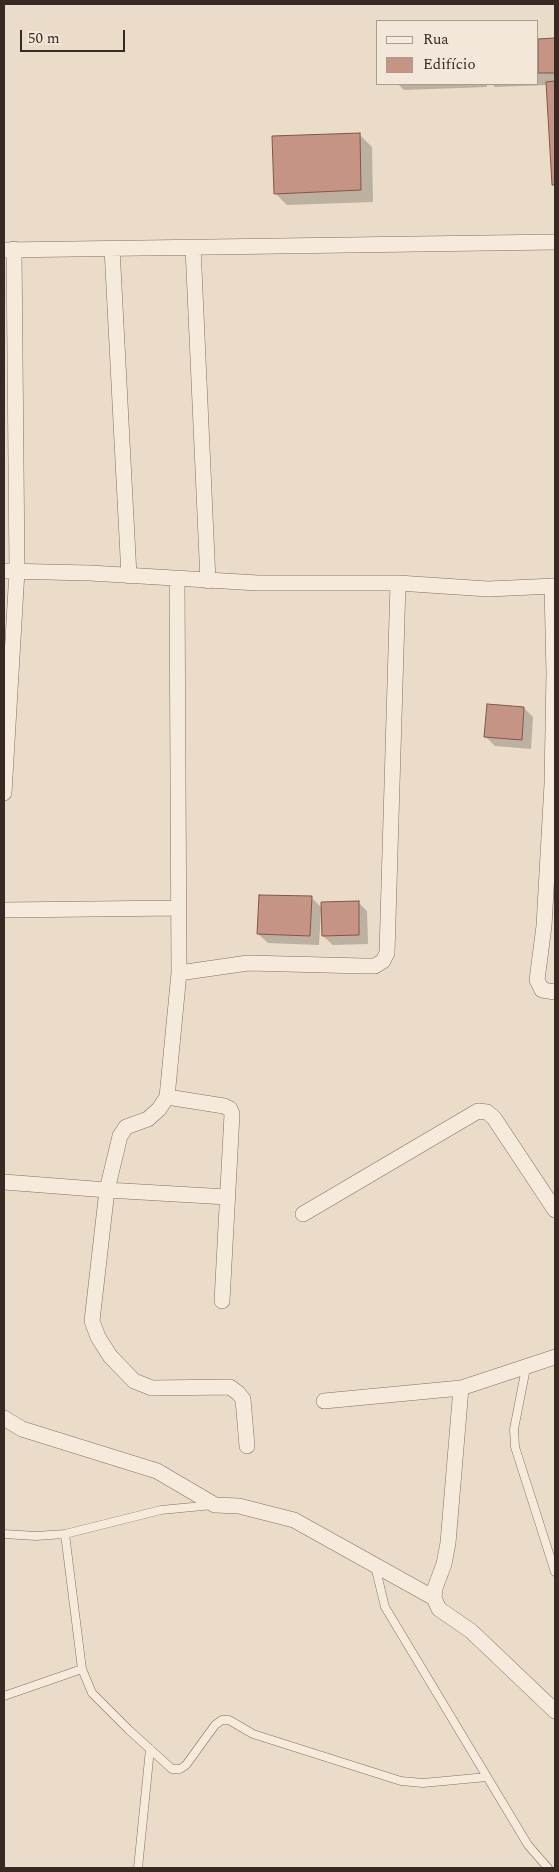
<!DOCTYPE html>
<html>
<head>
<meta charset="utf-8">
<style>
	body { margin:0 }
	#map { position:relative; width:559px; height:1872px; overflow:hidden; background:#ebdcca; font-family:Spectral,serif }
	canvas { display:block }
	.frame { position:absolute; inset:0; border:5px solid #382922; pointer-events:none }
	.legend { position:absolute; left:376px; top:20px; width:162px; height:65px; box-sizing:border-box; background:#f3e7d9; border:1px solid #a89b90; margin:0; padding:6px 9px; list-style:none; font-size:15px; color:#382922 }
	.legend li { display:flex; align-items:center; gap:10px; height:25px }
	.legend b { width:25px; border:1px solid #a89b90 }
	.scale { position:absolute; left:20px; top:30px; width:105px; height:22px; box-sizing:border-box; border:2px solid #382922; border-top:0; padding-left:6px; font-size:15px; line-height:18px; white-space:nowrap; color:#382922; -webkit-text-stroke:4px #f3e7d9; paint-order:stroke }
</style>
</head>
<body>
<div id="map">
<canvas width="559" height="1872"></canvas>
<div class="frame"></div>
<ul class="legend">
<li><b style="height:6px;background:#f6eadd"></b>Rua</li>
<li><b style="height:14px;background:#c59484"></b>Edifício</li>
</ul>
<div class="scale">50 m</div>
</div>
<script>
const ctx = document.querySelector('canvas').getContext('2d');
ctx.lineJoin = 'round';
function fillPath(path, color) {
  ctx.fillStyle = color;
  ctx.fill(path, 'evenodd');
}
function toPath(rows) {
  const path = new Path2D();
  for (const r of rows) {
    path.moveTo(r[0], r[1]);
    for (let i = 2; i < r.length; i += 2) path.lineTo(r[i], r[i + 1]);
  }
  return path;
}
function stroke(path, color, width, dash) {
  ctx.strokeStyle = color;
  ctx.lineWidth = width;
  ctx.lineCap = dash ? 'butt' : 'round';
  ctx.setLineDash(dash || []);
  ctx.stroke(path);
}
fillPath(toPath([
	[538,40,555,40,555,187,553,184,548,85,495,87,492,84,538,84],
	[398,84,487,84,487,87,404,90],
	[359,134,372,147,373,202,287,205,275,193],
	[524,708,533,717,531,749,495,746,486,737],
	[311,897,323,909,358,902,367,911,368,944,333,945,323,936,323,911,321,911,319,945,268,943,258,934]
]), '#0003');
const building = toPath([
	[555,38,555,73,538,73,538,39,555,38],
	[555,81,555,185,552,185,546,82,555,81],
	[360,133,361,190,274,194,272,136,360,133],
	[487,704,524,707,522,740,484,737,487,704],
	[259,895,312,896,310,936,257,934,259,895],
	[359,901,359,935,322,936,321,902,359,901]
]);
fillPath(building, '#c59484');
stroke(building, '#835548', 1);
const service = toPath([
	[526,1368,514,1429,515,1447,555,1572],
	[4,1534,36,1536,65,1534,161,1510,213,1505],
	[65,1534,82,1669,92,1693,129,1730,172,1769,180,1769,186,1765,215,1725,222,1720,229,1720,253,1734,401,1781,423,1783,487,1777],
	[375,1566,385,1607,528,1845,548,1868],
	[4,1696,82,1669],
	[138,1868,150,1749]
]);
const minor = toPath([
	[193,247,208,581],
	[112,248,129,576],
	[4,250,555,242],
	[4,571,90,573,258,583,398,583,488,589,555,586],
	[177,580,179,973,167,1097,159,1109,148,1119,126,1127,120,1136,107,1190,92,1321,98,1337,110,1356,134,1381,152,1388,230,1387,238,1393,243,1399,247,1446],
	[552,586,554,673,552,784,544,926,537,980,542,990,555,992],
	[4,793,17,571,14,249],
	[4,910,179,908],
	[179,973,248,963,364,966,375,966,383,961,387,953,398,583],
	[167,1097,224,1106,230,1109,232,1114,222,1301],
	[4,1182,107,1190,227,1197],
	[303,1214,478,1111,487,1112,494,1118,555,1210],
	[324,1401,461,1388,555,1357],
	[4,1418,22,1429,157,1471,215,1505,239,1506,294,1520,434,1598,439,1609,471,1631,555,1711],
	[434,1598,435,1588,444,1564,448,1543,461,1388]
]);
stroke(service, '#866e60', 9);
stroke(minor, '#866e60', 16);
stroke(service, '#f6eadd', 8);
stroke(minor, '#f6eadd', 15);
</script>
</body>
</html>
